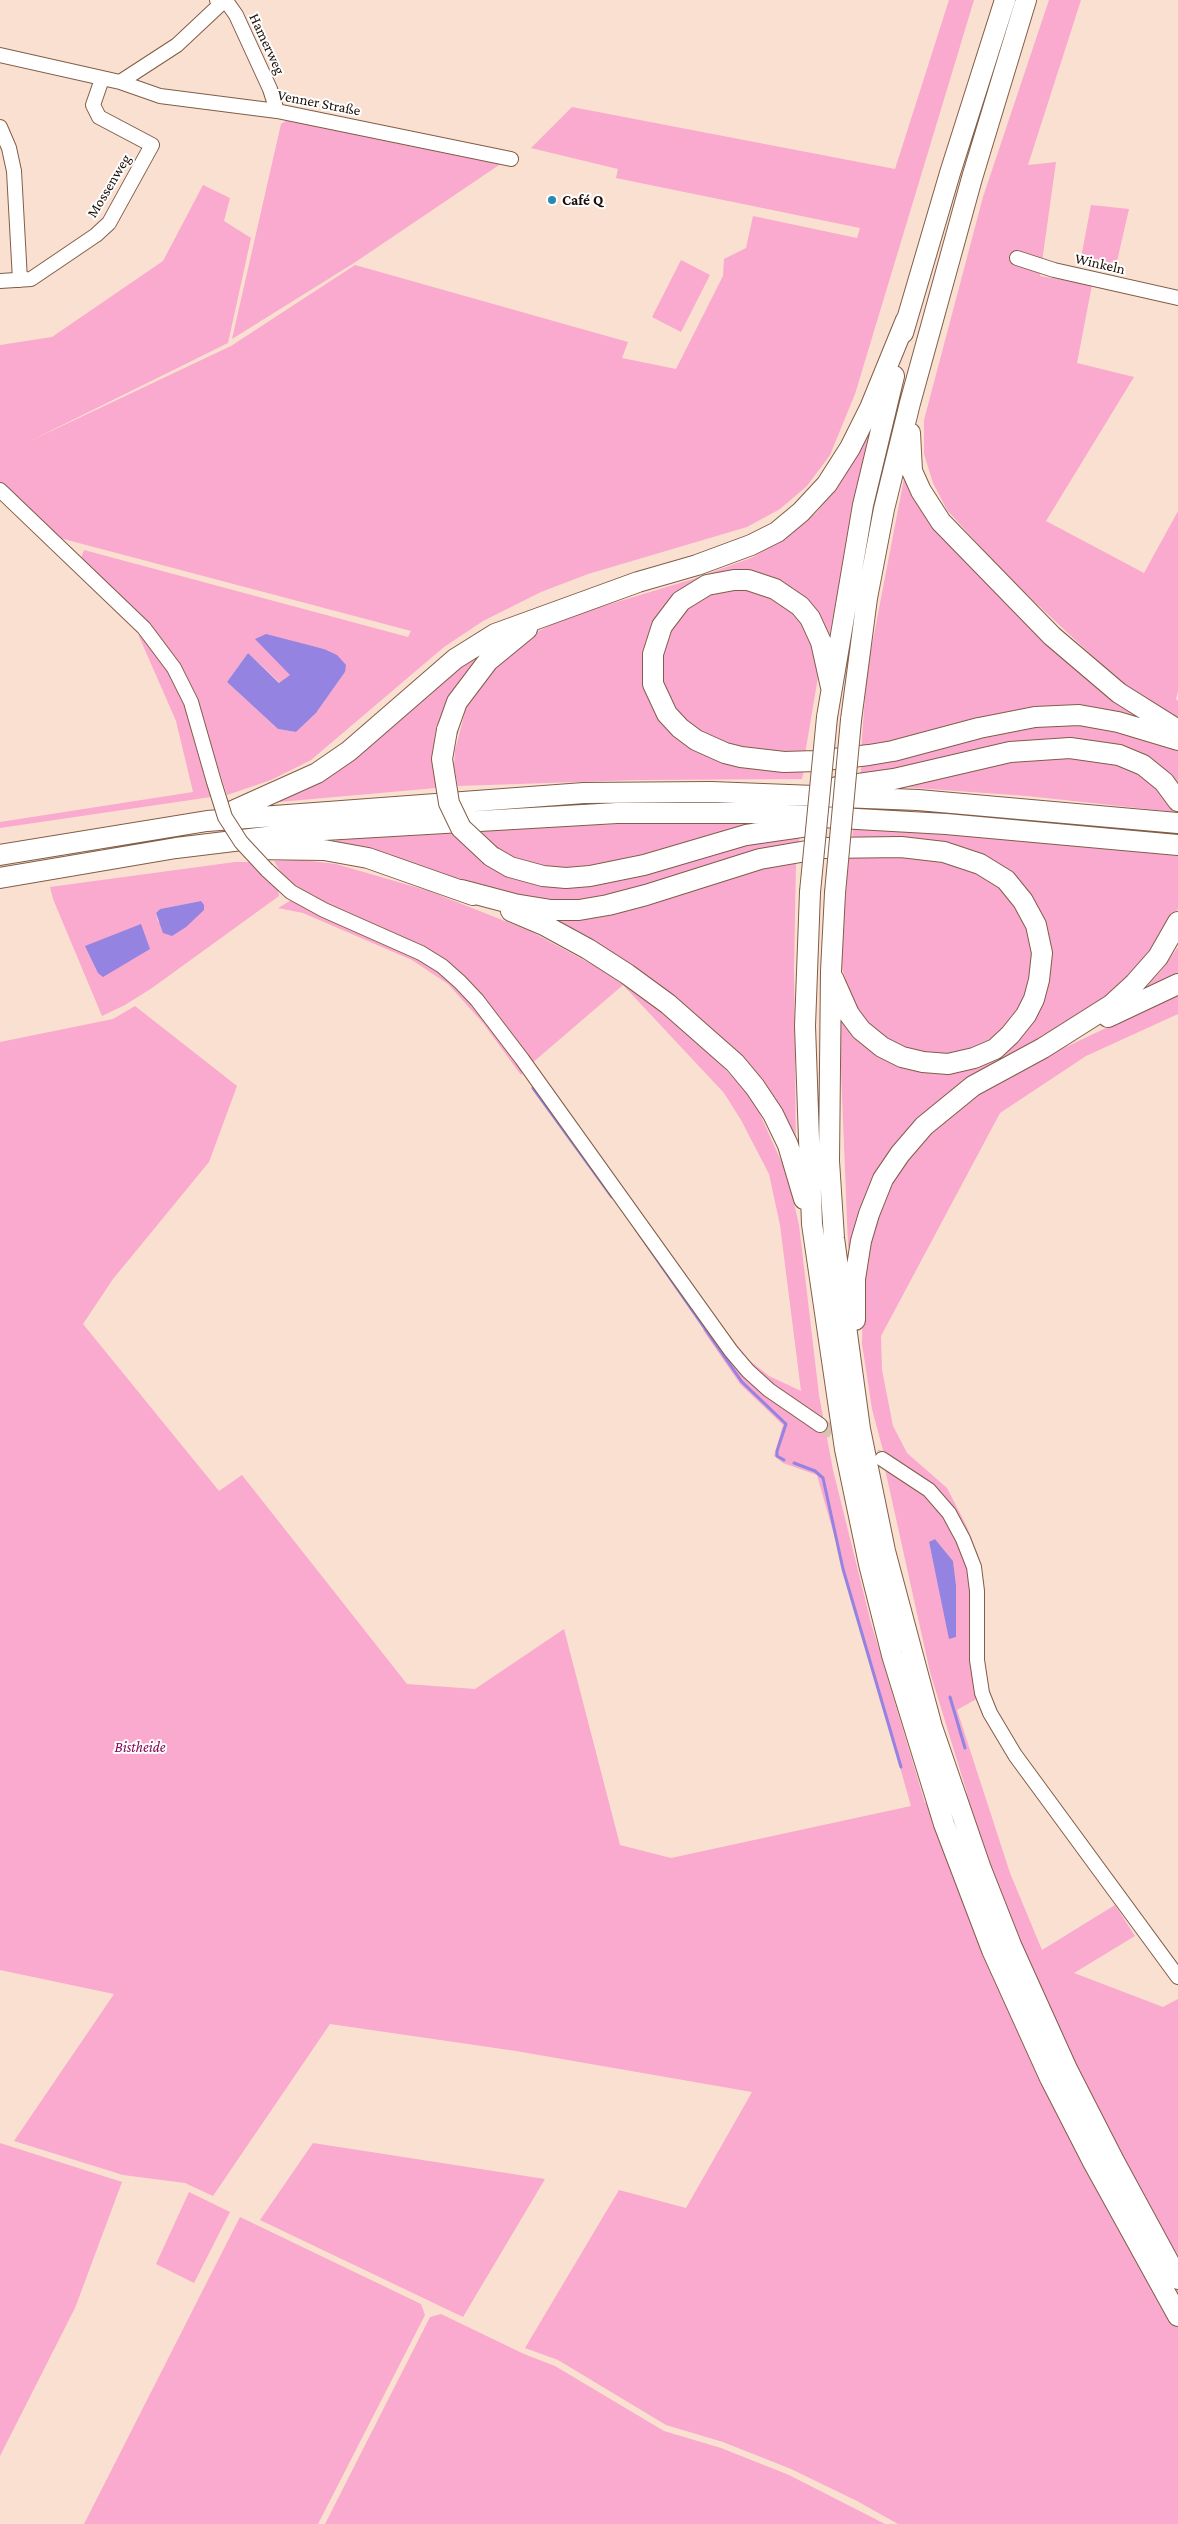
<!DOCTYPE html>
<html>
<head>
<meta charset="utf-8">
<style>
	body { margin:0 }
	canvas { display:block; background:#fae0d1 }
</style>
</head>
<body>
<canvas width="1178" height="2524"></canvas>
<script>
const ctx = document.querySelector('canvas').getContext('2d');
ctx.lineJoin = 'round';
function fillPath(path, color) {
  ctx.fillStyle = color;
  ctx.fill(path, 'evenodd');
}
function toPath(rows) {
  const path = new Path2D();
  for (const r of rows) {
    path.moveTo(r[0], r[1]);
    for (let i = 2; i < r.length; i += 2) path.lineTo(r[i], r[i + 1]);
  }
  return path;
}
function stroke(path, color, width, dash) {
  ctx.strokeStyle = color;
  ctx.lineWidth = width;
  ctx.lineCap = dash ? 'butt' : 'round';
  ctx.setLineDash(dash || []);
  ctx.stroke(path);
}
function drawText(font, color, halo, rows, align = 'center') {
  ctx.font = font + ' "Crimson Pro",serif';
  ctx.lineWidth = 4;
  ctx.setLineDash([]);
  ctx.textBaseline = 'middle';
  ctx.strokeStyle = halo;
  ctx.fillStyle = color;
  for (const [text, x, y, turn = 0] of rows) {
    ctx.save();
    ctx.translate(x, y);
    ctx.rotate((+turn || 0) * Math.PI / 180);
    ctx.textAlign = isNaN(turn) ? turn : align;
    if (halo) ctx.strokeText(text, 0, 0);
    ctx.fillText(text, 0, 0);
    ctx.restore();
  }
}
fillPath(toPath([
	[949,0,974,0,855,394,830,455,807,486,780,509,747,527,588,574,541,592,483,621,444,647,311,760,271,780,227,795,195,697,80,561,84,550,408,637,411,631,56,537,0,486,0,345,52,337,163,261,203,185,230,198,224,221,251,238,228,343,28,442,231,346,355,265,628,342,622,358,676,369,723,276,724,259,746,248,753,216,857,238,860,228,616,178,618,169,531,148,572,107,895,169],
	[266,635,324,649,345,672,316,713,296,732,278,729,227,682,248,653,280,683,291,675,256,639],
	[1049,0,1081,0,1028,165,1056,162,1040,276,1092,285,1077,363,1134,377,1046,521,1144,573,1178,511,1178,691,1176,699,1178,701,1178,718,1118,680,1006,575,947,510,933,483,924,454,924,420,983,197],
	[289,119,502,163,354,263,232,339,281,124],
	[1091,205,1129,209,1115,270,1080,263],
	[681,260,710,275,681,332,652,317],
	[869,432,828,643,776,586,695,589,650,656,679,734,804,769,802,779,637,780,458,786,454,767,455,750,466,708,483,677,529,636,564,618,693,579,751,558,783,540,816,513,836,489],
	[907,463,924,506,1169,730,1106,713,861,750,867,671],
	[741,588,765,591,784,603,804,624,812,640,818,677,805,754,742,753,694,733,672,707,663,686,659,661,677,615,707,595],
	[138,634,146,641,177,682,203,759,211,797,0,828,0,822,193,792,176,721],
	[507,634,478,665,434,764,436,788,279,802,461,663],
	[1069,720,1178,746,1178,782,1162,767,1136,754,1106,743,860,776,862,763,983,732],
	[1059,754,1130,767,1150,779,1166,798,1174,812,1027,796,888,786,964,768],
	[618,824,753,824,784,825,590,873,521,866,490,843,480,830],
	[853,828,1064,843,1178,856,1178,908,1170,928,1135,978,906,1136,852,1264,848,1245,838,996,887,1054,984,1059,1045,972,1003,873,852,841],
	[454,833,527,881,800,835,798,848,613,901,523,901,337,844,336,840],
	[849,856,911,857,943,860,996,881,1021,908,1035,956,1025,1003,1011,1023,991,1040,967,1053,944,1057,915,1054,889,1041,862,1018,850,994,842,968,842,935],
	[302,860,336,864,429,891,530,931,595,966,662,1011,723,1067,754,1101,782,1163,792,1195,799,1225,819,1395,833,1470,871,1623,925,1803,967,1793,930,1672,885,1469,919,1489,943,1516,955,1532,969,1569,980,1697,957,1710,1010,1873,1042,1950,1115,1905,1135,1936,1074,1973,1163,2007,1178,1999,1178,2524,898,2524,857,2501,791,2469,723,2442,666,2425,558,2360,525,2348,619,2190,686,2208,752,2092,516,2051,330,2024,213,2196,185,2183,123,2175,14,2141,114,1994,0,1970,0,1042,113,1019,135,1006,237,1086,209,1162,113,1279,83,1324,219,1491,242,1475,407,1684,475,1689,564,1629,620,1845,671,1858,911,1806,817,1475,783,1463,774,1456,783,1425,740,1384,703,1330,717,1320,749,1360,769,1376,801,1391,780,1225,769,1174,741,1120,724,1093,623,985,531,1064,470,986,304,892,282,874,274,861],
	[935,1539,953,1561,956,1585,950,1639,929,1543],
	[235,862,249,862,278,888,279,896,152,988,125,1005,102,1016,53,899,50,887],
	[201,901,158,922,156,913,160,909],
	[796,862,794,968,796,1153,751,1074,537,917,769,866],
	[293,899,406,950,452,981,526,1068,521,1075,483,1023,448,984,412,960,303,913,278,908],
	[1178,947,1178,980,1136,999,1143,988,1160,972],
	[1178,994,1178,1014,1086,1056,1000,1113,881,1336,882,1370,893,1426,907,1453,947,1488,967,1527,979,1557,938,1493,884,1454,872,1409,862,1344,863,1286,872,1229,899,1170,926,1135,961,1104,1032,1063],
	[0,2143,122,2182,75,2308,0,2456],
	[313,2143,545,2179,463,2317,260,2220],
	[189,2192,230,2212,194,2283,156,2264],
	[240,2217,421,2304,425,2315,318,2524,84,2524],
	[441,2314,524,2354,555,2366,664,2431,721,2448,789,2475,885,2524,325,2524,430,2317]
]), '#f9aace');
fillPath(toPath([
	[266,634,324,649,337,655,346,665,345,672,316,713,296,732,278,729,227,682,248,653,279,683,290,675,255,639],
	[201,901,204,905,204,910,186,927,172,936,163,933,156,913,160,909],
	[141,924,150,949,103,977,98,973,85,946],
	[935,1539,953,1561,956,1585,956,1637,949,1639,929,1542]
]), '#9483e0');
stroke(toPath([
	[533,1088,612,1197],
	[635,1228,742,1382,786,1424,777,1451,777,1456,784,1460],
	[794,1463,815,1471,823,1478,843,1569,901,1767],
	[950,1697,965,1748]
]), '#9483e0', 3);
stroke(toPath([
	[820,1425,882,1459]
]), '#d9c1b3', 14, [14, 7]);
const minor = toPath([
	[217,0,229,5,236,15,270,89,277,111],
	[0,55,120,82,160,96,277,111,511,159],
	[120,82,177,45,225,0],
	[0,127,9,148,14,171,20,280],
	[1017,258,1054,270,1178,298],
	[0,281,31,279,96,235,109,223,152,145,99,117,93,105,102,79],
	[0,490,144,628,174,668,191,702,214,782],
	[267,870,291,892,324,910,421,953,442,966,460,982,477,1000,522,1059,731,1351,748,1371,769,1390,820,1425],
	[882,1459,929,1490,949,1513,963,1539,974,1567,977,1591,977,1660,982,1693,990,1713,1015,1755,1178,1977]
]);
const highway = toPath([
	[903,333,950,173,1005,0],
	[910,433,912,471,921,491,941,522,1052,636,1119,693,1178,730],
	[831,687,821,642,810,618,800,606,775,589,748,580,734,580,707,585,681,601,662,626,653,654,653,684,667,714,680,728,696,740,725,753,741,757,784,762,816,761,869,755,893,751,979,728,1035,717,1079,715,1118,722,1178,740],
	[827,717,863,505,894,376],
	[851,720,867,598,884,509,910,403,972,178,1026,0],
	[447,730,457,702,488,661,527,629],
	[837,787,894,779,1010,752,1070,748,1119,755,1143,765,1164,782,1178,801],
	[228,813,317,773,349,751,455,659,495,634,638,582,697,565,751,545,777,532,801,512,827,484,850,448,870,408,906,320],
	[252,849,324,850,368,858,473,895],
	[0,855,207,821,584,793,711,792,918,800,1178,823],
	[491,856,510,867,543,876,566,878,590,876,644,865,746,835,808,826],
	[0,878,176,848,324,830,617,813,751,813,946,824,1178,845],
	[461,890,514,904,551,910,579,910,608,905,646,895,760,859,824,848,901,847,944,852,980,864,1006,880,1023,901,1036,925,1042,953,1039,980,1034,999,1026,1015,1010,1035,995,1049,974,1058,948,1064,923,1062,902,1057,882,1047,861,1030,849,1014,833,978],
	[810,892,805,1026,812,1224,845,1449,869,1564,892,1655,944,1824,992,1950,1050,2078,1093,2162,1178,2316],
	[835,893,831,971,829,1161,834,1238,860,1429,885,1551,932,1727,981,1869,1011,1945,1067,2069,1114,2161,1178,2279],
	[511,911,544,925,588,949,627,974,668,1004,735,1063,755,1087,773,1114,788,1145,804,1199],
	[1108,1017,1178,984],
	[855,1320,855,1279,861,1241,869,1214,883,1179,900,1154,924,1126,973,1086,1043,1048,1111,1005,1135,983,1158,957,1178,922]
]);
stroke(minor, '#825d47', 16);
stroke(highway, '#825d47', 22);
stroke(minor, '#fff', 14);
stroke(highway, '#fff', 20);
const minorBridge = toPath([
	[214,782,225,817,241,842,267,870]
]);
const highwayBridge = toPath([
	[447,730,442,759,449,803,461,828,491,856],
	[810,892,827,717],
	[835,893,851,720]
]);
stroke(minorBridge, '#825d47', 16, []);
stroke(highwayBridge, '#825d47', 22, []);
stroke(minorBridge, '#fff', 14);
stroke(highwayBridge, '#fff', 20);
for (const [x, y, r, color] of [
	[552,200,5,"#268bb4"]
]) {
  const dot = new Path2D();
  dot.arc(x, y, r, 0, 2 * Math.PI);
  ctx.fillStyle = color;
  ctx.fill(dot);
  stroke(dot, '#fff', 2);
}
drawText('15px', '#1d0f07', '#fff', [
	["Hamerweg",267,44,65],
	["Venner Straße",319,103,11],
	["Mossenweg",109,186,-59],
	["Winkeln",1100,264,13]
]);
drawText('bold 15px', '#1d0f07', '#fff', [
	["Café Q",562,200]
], 'left');
drawText('italic 15px', '#860556', '#fff', [
	["Bistheide",140,1747]
]);
</script>
</body>
</html>
